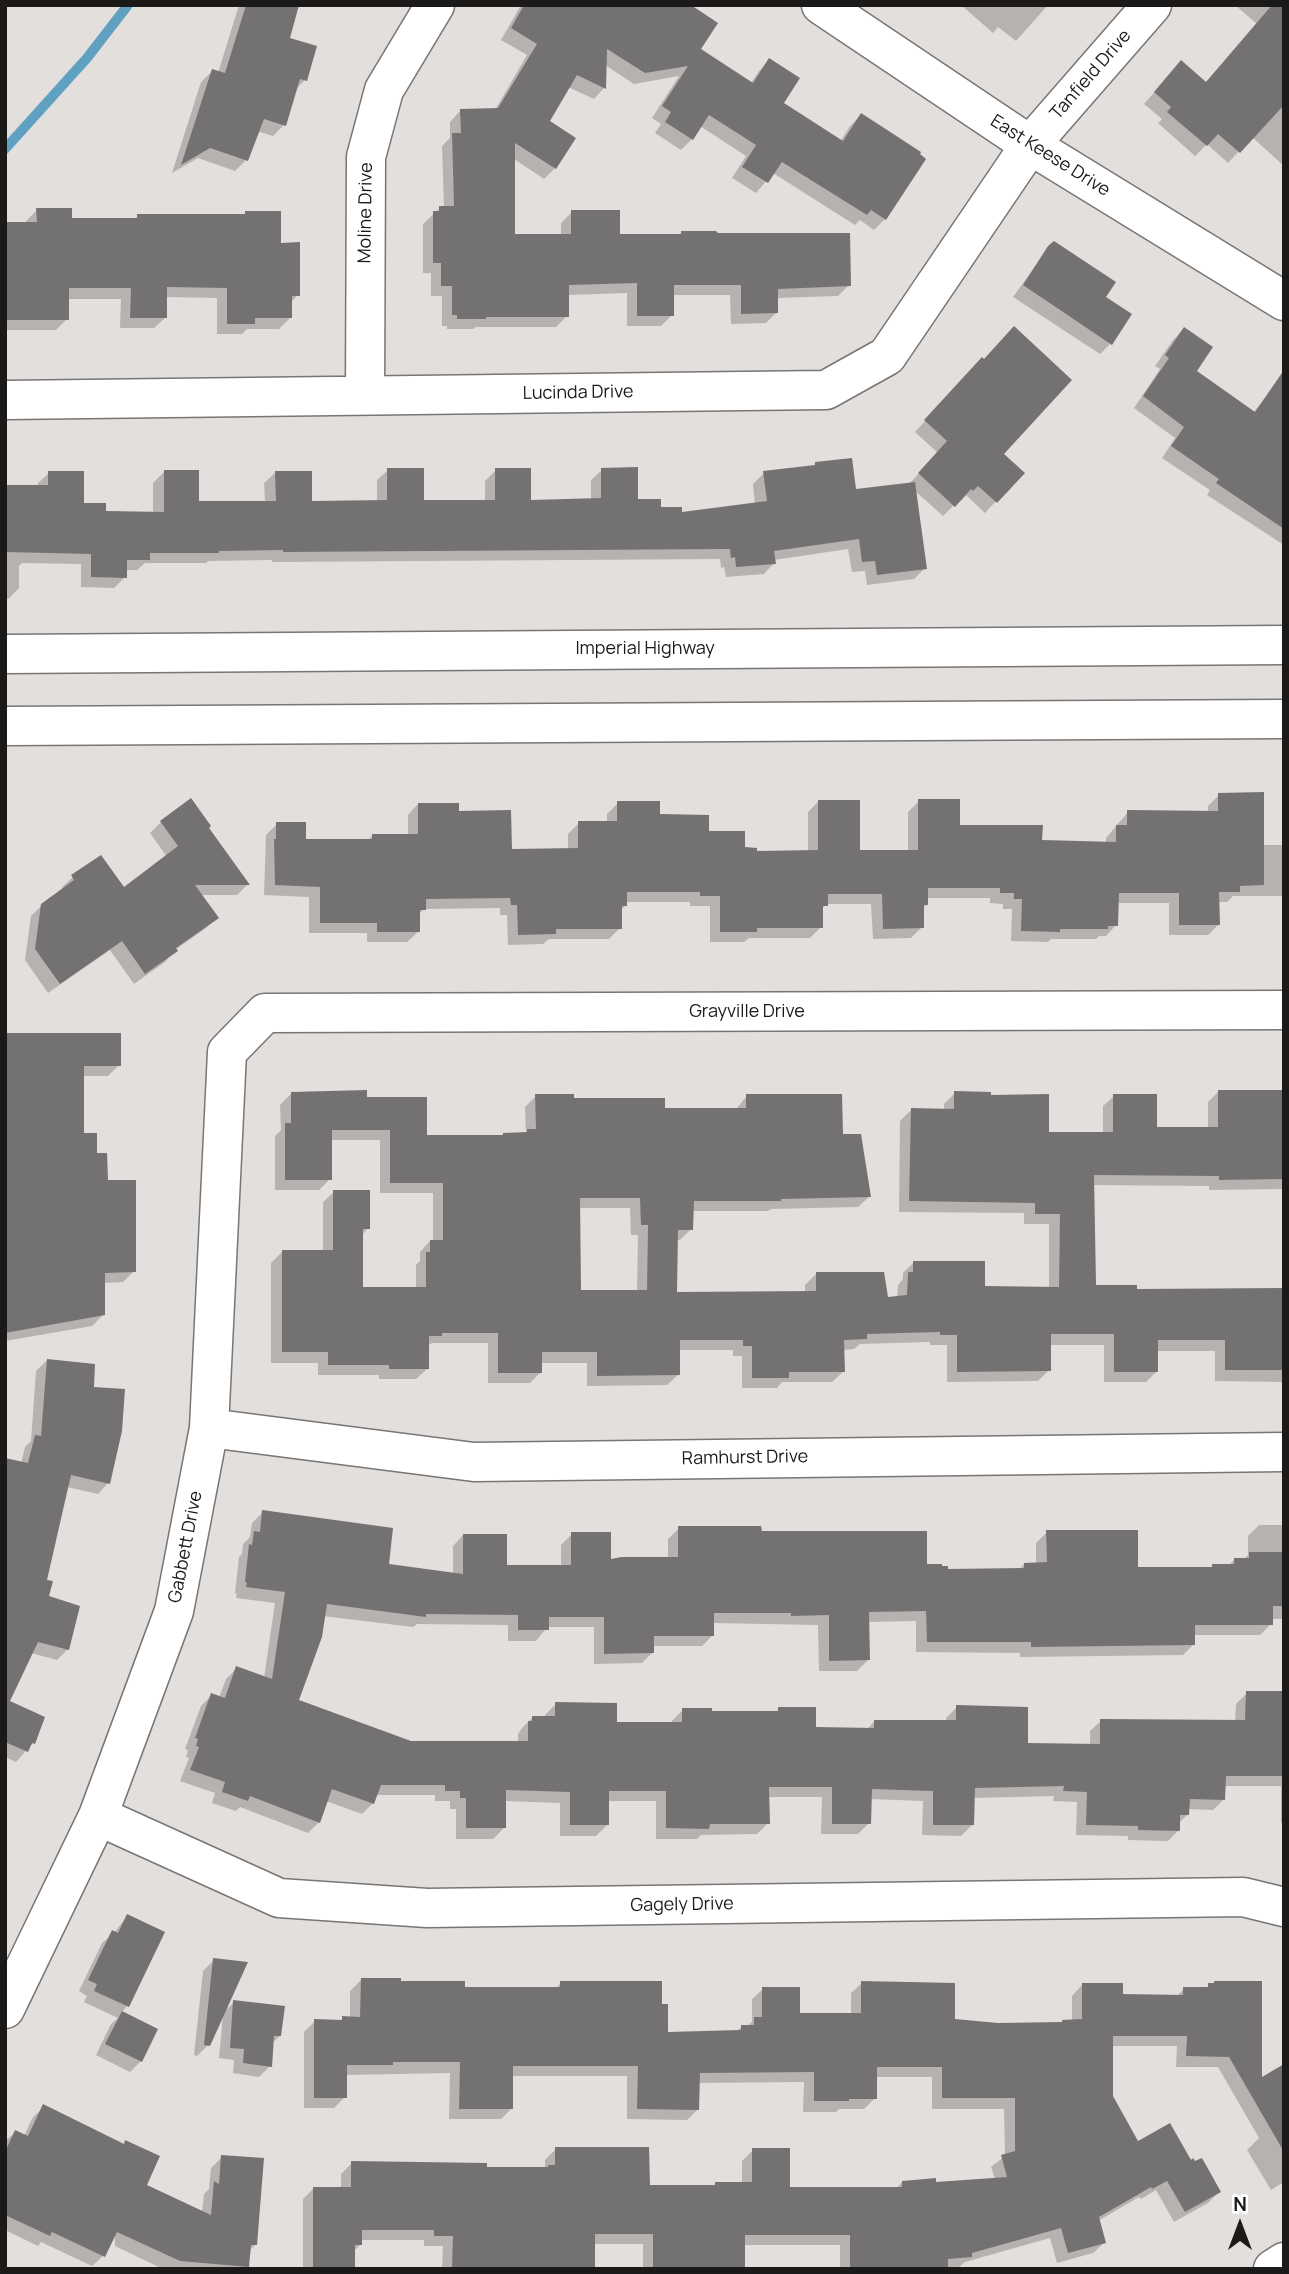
<!DOCTYPE html>
<html>
<head>
<meta charset="utf-8">
<style>
	body { margin:0 }
	#map { position:relative; width:1289px; height:2274px; overflow:hidden; background:#e3dfdd; font-family:Manrope,sans-serif }
	canvas { display:block }
	.frame { position:absolute; inset:0; border:7px solid #1b1a19; pointer-events:none }
	.north { position:absolute; left:1205px; top:2190px; width:70px; height:70px; -webkit-text-stroke:5px #fff; paint-order:stroke; rotate:0deg; font-size:19px; font-weight:700; line-height:28px; text-align:center; color:#1b1a19 }
	.north::after { content:''; display:block; margin:auto; width:24px; height:32px; background:#1b1a19; clip-path:polygon(50% 0,100% 100%,50% 72%,0 100%) }
</style>
</head>
<body>
<div id="map">
<canvas width="1289" height="2274"></canvas>
<div class="frame"></div>
<div class="north">N</div>
</div>
<script>
const ctx = document.querySelector('canvas').getContext('2d');
ctx.lineJoin = 'round';
function fillPath(path, color) {
  ctx.fillStyle = color;
  ctx.fill(path, 'evenodd');
}
function toPath(rows) {
  const path = new Path2D();
  for (const r of rows) {
    path.moveTo(r[0], r[1]);
    for (let i = 2; i < r.length; i += 2) path.lineTo(r[i], r[i + 1]);
  }
  return path;
}
function stroke(path, color, width, dash) {
  ctx.strokeStyle = color;
  ctx.lineWidth = width;
  ctx.lineCap = dash ? 'butt' : 'round';
  ctx.setLineDash(dash || []);
  ctx.stroke(path);
}
function drawText(font, color, halo, rows, align = 'center') {
  ctx.font = font + ' Manrope,sans-serif';
  ctx.lineWidth = 6;
  ctx.setLineDash([]);
  ctx.textBaseline = 'middle';
  ctx.strokeStyle = halo;
  ctx.fillStyle = color;
  for (const [text, x, y, turn = 0] of rows) {
    ctx.save();
    ctx.translate(x, y);
    ctx.rotate((+turn || 0) * Math.PI / 180);
    ctx.textAlign = isNaN(turn) ? turn : align;
    if (halo) ctx.strokeText(text, 0, 0);
    ctx.fillText(text, 0, 0);
    ctx.restore();
  }
}
fillPath(toPath([
	[239,5,298,5,287,39,305,80,295,90,284,125,273,136,257,131,246,160,235,171,198,158,172,173,201,82,212,71,218,73],
	[521,5,661,5,698,49,751,83,759,71,770,60,782,104,840,142,850,126,861,115,885,219,874,230,860,220,855,225,773,173,756,193,732,178,746,156,700,126,692,139,681,150,655,133,661,124,652,118,679,76,634,84,605,65,604,88,594,99,568,87,548,122,574,139,555,168,544,179,514,159,514,236,561,236,561,223,572,212,619,235,679,235,682,232,849,285,838,296,776,298,777,312,766,323,731,324,730,295,672,295,672,315,661,326,627,326,627,293,567,295,567,316,556,327,476,327,473,329,447,329,447,326,442,326,442,296,431,296,431,273,423,273,423,224,440,208,444,208,442,146,450,138,450,122,460,111,495,110,527,55,501,40],
	[961,5,1048,5,1016,41,998,27,993,33],
	[1235,5,1284,5,1284,166,1252,137,1228,163,1207,144,1195,156,1158,123,1162,119,1144,104,1171,73,1205,84,1257,24],
	[37,210,71,220,134,220,138,216,243,216,246,213,279,245,298,295,290,303,290,318,279,329,247,329,242,334,217,334,217,298,165,297,165,318,154,328,120,328,121,299,67,299,67,319,56,330,5,330,5,224,26,224,26,221],
	[1044,254,1110,344,1100,354,1013,297],
	[1184,329,1195,371,1253,413,1274,387,1284,393,1284,545,1207,495,1210,490,1162,458,1175,438,1134,408,1160,369,1155,366,1173,340],
	[971,370,1002,454,1022,473,985,513,966,495,961,501,960,499,943,516,914,490,925,568,914,579,867,585,865,571,852,572,848,549,774,560,774,563,764,574,726,577,724,567,721,568,720,559,272,562,272,560,208,561,206,563,145,563,137,570,125,570,125,577,114,588,81,587,81,564,22,563,19,566,19,588,8,599,5,599,5,487,38,487,38,483,49,473,82,504,105,513,153,513,153,483,164,472,197,503,265,503,264,483,275,473,310,503,377,502,377,480,388,470,422,501,485,501,485,481,496,470,530,501,591,500,591,480,602,470,636,501,681,514,755,505,753,484,764,473,812,467,816,464,854,491,908,485,938,453,915,432],
	[1219,795,1263,845,1284,845,1284,896,1233,896,1227,902,1218,902,1219,924,1208,935,1169,935,1169,903,1117,903,1116,925,1106,936,1099,936,1096,939,1051,939,1048,942,1011,941,1012,909,1003,909,1003,904,990,903,990,898,926,898,926,905,922,909,922,927,911,938,873,939,871,904,826,904,821,910,821,927,810,938,749,938,744,942,710,942,710,906,690,906,690,902,625,902,625,906,620,911,620,928,609,939,549,939,543,944,508,945,507,915,500,915,500,908,424,909,418,915,418,932,407,942,367,942,367,933,309,933,309,897,264,895,266,835,277,824,304,840,368,840,372,836,408,836,408,815,418,804,458,813,511,851,568,850,568,834,579,823,607,823,607,814,618,803,707,833,756,853,808,852,808,812,819,801,858,852,908,851,908,812,919,801,958,827,1040,842,1106,843,1106,838,1128,812,1208,813,1208,806],
	[190,800,206,828,247,885,237,895,200,895,217,918,206,928,175,950,165,962,134,984,110,950,48,993,25,960,31,916,42,905,63,890,62,887,73,877,123,889,167,857,150,833,161,822],
	[5,1034,119,1065,108,1076,83,1076,83,1135,95,1155,106,1181,134,1271,123,1282,103,1283,103,1315,92,1326,5,1341],
	[1284,1090,1284,1189,1209,1190,1209,1186,1093,1185,1094,1287,1136,1291,1284,1290,1284,1382,1215,1381,1215,1351,1157,1351,1157,1371,1146,1382,1104,1382,1104,1345,1049,1345,1049,1370,1038,1381,947,1382,947,1345,930,1345,930,1342,860,1344,854,1349,842,1350,843,1372,832,1382,782,1382,777,1388,742,1388,742,1356,733,1356,733,1350,678,1350,678,1375,667,1385,587,1386,587,1363,541,1363,541,1372,530,1383,488,1383,488,1343,432,1343,427,1346,427,1369,416,1379,379,1379,379,1375,318,1375,318,1363,271,1363,271,1263,282,1252,323,1252,323,1202,334,1192,368,1228,361,1236,361,1289,416,1289,416,1265,420,1261,420,1252,430,1241,433,1241,433,1193,380,1193,380,1140,330,1140,330,1179,319,1190,275,1190,275,1136,281,1130,280,1105,291,1094,365,1099,425,1137,502,1137,526,1133,525,1107,536,1096,663,1109,736,1109,747,1096,841,1136,869,1197,858,1207,771,1209,768,1211,692,1211,691,1229,680,1240,676,1240,676,1294,805,1293,805,1285,816,1274,886,1299,897,1298,898,1285,903,1279,903,1273,914,1262,983,1288,1049,1289,1049,1224,1024,1224,1024,1213,899,1212,900,1121,911,1110,944,1111,944,1104,955,1093,989,1096,1047,1133,1103,1133,1103,1106,1114,1096,1156,1129,1208,1129,1208,1102,1219,1091],
	[579,1208,630,1208,631,1235,638,1235,637,1292,580,1292],
	[47,1360,92,1389,108,1483,98,1494,67,1487,45,1581,47,1598,68,1649,57,1660,31,1653,8,1701,33,1743,16,1762,5,1757,5,1460,21,1464,25,1447,31,1441,36,1371],
	[263,1512,387,1565,453,1575,453,1546,463,1535,506,1567,561,1567,561,1545,572,1534,610,1562,668,1558,668,1539,679,1528,760,1533,946,1571,1019,1570,1024,1564,1036,1564,1036,1543,1047,1532,1137,1569,1210,1568,1213,1565,1229,1565,1235,1559,1244,1559,1248,1555,1248,1536,1259,1525,1284,1525,1284,1619,1271,1619,1271,1624,1260,1635,1193,1635,1194,1644,1183,1655,1020,1657,1020,1653,916,1652,916,1621,868,1622,868,1660,857,1671,819,1671,818,1625,713,1623,713,1635,702,1646,653,1646,653,1652,642,1663,594,1664,594,1627,547,1627,536,1641,508,1641,508,1625,417,1624,413,1627,323,1616,297,1701,411,1743,518,1743,518,1734,522,1728,533,1717,545,1718,545,1715,556,1704,616,1724,672,1724,672,1721,683,1710,711,1713,775,1713,779,1709,815,1728,867,1729,874,1722,946,1722,946,1718,957,1707,1026,1745,1090,1745,1090,1731,1101,1721,1235,1722,1236,1704,1247,1693,1284,1693,1284,1823,1281,1823,1281,1786,1224,1786,1224,1799,1213,1810,1188,1809,1188,1814,1179,1823,1179,1830,1168,1841,1128,1840,1128,1836,1076,1835,1077,1802,1053,1801,1054,1796,973,1798,972,1825,961,1836,922,1835,923,1801,870,1799,869,1823,858,1834,821,1834,822,1797,768,1797,768,1823,757,1834,701,1835,697,1839,656,1839,656,1801,607,1801,607,1825,596,1836,560,1836,560,1803,504,1801,504,1828,493,1839,456,1839,456,1809,450,1809,450,1801,435,1801,435,1795,376,1795,373,1803,362,1814,326,1801,319,1822,308,1833,240,1807,236,1811,212,1803,215,1793,180,1781,189,1758,186,1757,188,1750,185,1749,201,1706,212,1695,219,1698,226,1679,237,1668,264,1678,275,1603,236,1598,237,1594,235,1593,239,1557,242,1554,243,1544,250,1537,252,1523],
	[127,1916,162,1932,127,2006,121,2013,155,2030,141,2061,130,2072,96,2055,111,2024,118,2018,84,2002,87,1996,79,1991,102,1943,114,1933],
	[214,1960,223,2013,234,2002,280,2036,272,2043,270,2066,259,2077,233,2073,234,2060,219,2058,223,2014,208,2045,197,2056,194,2055,203,1971],
	[361,1980,463,1989,555,1989,561,1983,660,2006,666,2034,736,2032,742,2026,747,2026,752,2022,752,1999,763,1989,798,2015,851,2015,851,1993,862,1983,953,2021,998,2025,1060,2024,1072,2021,1072,1996,1082,1985,1121,1996,1176,1997,1184,1989,1205,1989,1209,1985,1260,2080,1284,2066,1284,2182,1271,2190,1247,2150,1259,2138,1218,2067,1176,2067,1177,2046,1111,2046,1111,2097,1138,2143,1190,2162,1219,2192,1208,2203,1174,2222,1156,2190,1141,2199,1139,2197,1098,2221,1104,2243,1093,2253,1057,2263,1050,2238,965,2262,959,2267,840,2269,840,2245,743,2245,742,2269,643,2269,643,2244,593,2244,593,2266,591,2269,442,2269,443,2246,424,2246,424,2240,360,2240,360,2245,353,2252,352,2269,303,2269,303,2199,314,2188,341,2188,341,2174,352,2163,486,2169,545,2169,545,2160,556,2149,648,2187,713,2187,716,2184,742,2184,742,2161,753,2150,788,2188,896,2189,902,2182,935,2184,995,2179,991,2167,1005,2156,1004,2109,932,2109,932,2077,875,2077,875,2098,864,2109,839,2109,836,2112,803,2112,804,2082,698,2083,698,2109,687,2120,627,2119,627,2076,512,2076,512,2108,501,2119,449,2119,450,2073,345,2075,345,2097,334,2108,304,2108,304,2032,315,2021,339,2022,343,2018,350,2018,350,1991],
	[44,2107,123,2145,126,2142,145,2186,202,2212,204,2194,209,2189,211,2168,222,2157,255,2245,248,2252,247,2266,245,2269,163,2269,115,2246,115,2234,103,2256,92,2266,41,2242,38,2246,5,2230,5,2141,16,2132,24,2136,33,2117]
]), '#0003');
stroke(toPath([
	[5,149,87,58,128,5]
]), '#60a1c2', 10);
fillPath(toPath([
	[246,5,299,5,290,38,317,46,307,81,300,79,286,126,264,119,248,161,210,148,181,165,212,69,225,73],
	[524,5,691,5,718,23,701,49,753,83,769,58,800,78,784,103,843,141,861,113,921,152,920,154,926,159,886,220,871,210,867,215,782,162,768,183,742,167,756,145,709,115,693,140,665,122,671,112,662,106,688,66,645,73,607,49,606,89,577,75,550,121,576,138,556,169,515,143,515,234,571,234,571,210,620,210,620,234,681,234,681,231,716,231,718,233,850,233,851,286,778,289,778,313,741,314,741,285,674,285,674,316,637,316,637,283,569,285,569,317,486,317,486,319,457,319,457,315,452,315,452,286,441,286,441,263,433,263,433,211,439,211,439,206,454,206,452,133,461,133,460,109,498,108,537,44,511,28],
	[1272,5,1284,5,1284,105,1240,153,1218,134,1207,146,1167,112,1171,107,1154,92,1181,60,1206,82],
	[36,208,72,208,72,218,137,218,137,214,245,214,245,211,281,211,281,243,300,242,300,296,292,296,292,318,255,318,255,324,227,324,227,288,167,287,167,318,130,318,131,288,69,288,69,320,5,320,5,222,37,222],
	[1054,241,1116,282,1106,297,1132,314,1112,345,1023,285,1048,246],
	[1014,326,1072,380,1004,454,1025,473,997,503,978,486,973,491,971,489,955,507,918,473,947,441,924,420,982,357,984,359],
	[1184,327,1213,347,1197,371,1255,412,1284,370,1284,529,1216,483,1219,479,1171,446,1184,427,1143,396,1169,358,1165,355],
	[852,458,856,489,915,482,927,569,877,575,875,561,862,562,859,539,774,551,776,564,736,567,735,557,731,558,730,549,283,552,283,550,219,551,219,553,150,553,150,560,127,560,127,578,91,577,91,554,5,552,5,485,48,485,48,471,84,471,84,503,106,503,106,511,164,512,164,470,199,470,199,501,276,501,275,471,312,471,312,501,387,500,387,468,424,468,424,500,495,500,495,468,531,468,531,500,601,498,601,468,638,467,638,499,661,499,661,507,682,507,682,512,767,501,763,471,815,465,815,462],
	[1264,792,1264,885,1240,886,1240,892,1219,892,1220,925,1179,925,1179,893,1119,893,1118,926,1108,926,1108,929,1060,929,1060,932,1021,931,1022,899,1014,899,1014,893,1000,893,1000,888,928,888,928,905,924,905,924,928,883,929,882,894,828,894,828,906,823,906,823,928,757,928,757,932,720,932,720,896,700,896,700,892,627,892,627,906,622,906,622,929,556,929,556,934,518,935,517,905,511,905,510,898,426,899,426,910,420,910,420,932,377,932,377,923,320,923,320,887,275,885,274,839,276,839,276,822,306,822,306,839,372,839,372,834,418,834,418,803,459,803,459,811,511,810,512,849,578,848,578,821,617,821,617,801,660,801,660,814,709,815,709,831,745,831,745,847,757,848,757,851,818,850,818,800,860,800,860,850,918,850,918,799,960,799,960,825,1043,825,1042,840,1116,842,1116,825,1127,825,1127,810,1218,811,1218,793],
	[191,798,211,826,209,828,250,885,195,885,219,918,176,948,178,951,145,974,122,941,60,984,35,949,41,904,74,880,71,875,101,855,124,887,178,846,160,821],
	[5,1033,121,1033,121,1066,84,1066,84,1133,97,1133,97,1153,107,1153,108,1180,136,1180,136,1272,105,1273,105,1315,5,1333],
	[367,1090,367,1097,427,1097,427,1135,503,1135,503,1133,527,1132,527,1129,536,1129,535,1094,574,1094,574,1098,665,1098,665,1108,746,1108,746,1094,842,1094,843,1134,861,1134,871,1197,781,1199,781,1201,694,1201,693,1230,678,1230,677,1292,816,1291,816,1272,884,1272,888,1297,907,1295,908,1272,913,1272,913,1261,985,1261,985,1286,1059,1287,1060,1214,1035,1214,1035,1203,909,1201,911,1108,954,1109,954,1091,991,1092,991,1095,1049,1094,1049,1132,1113,1132,1113,1094,1157,1094,1157,1127,1218,1127,1218,1090,1284,1090,1284,1179,1219,1180,1219,1176,1094,1175,1096,1285,1137,1285,1137,1289,1284,1288,1284,1370,1225,1370,1225,1340,1158,1340,1158,1372,1114,1372,1114,1334,1051,1334,1051,1371,957,1372,957,1335,940,1335,940,1332,867,1334,867,1339,844,1340,845,1372,789,1372,789,1378,752,1378,752,1346,743,1346,743,1340,680,1340,680,1375,597,1376,597,1352,542,1352,542,1373,498,1373,498,1333,442,1333,442,1336,429,1336,429,1369,389,1369,389,1365,328,1365,328,1352,282,1352,282,1250,333,1250,333,1190,370,1190,370,1229,363,1229,363,1287,426,1287,426,1252,430,1252,430,1240,443,1240,443,1183,390,1183,390,1130,332,1130,332,1180,285,1180,285,1123,291,1123,291,1092],
	[580,1198,640,1198,641,1225,648,1225,647,1290,581,1290],
	[47,1359,95,1364,94,1387,125,1389,122,1431,110,1484,71,1475,47,1580,53,1581,49,1596,80,1606,69,1650,38,1642,10,1701,45,1717,35,1744,32,1743,28,1752,5,1742,5,1458,28,1463,35,1435,41,1436],
	[262,1510,393,1528,389,1564,463,1574,463,1534,507,1534,507,1565,571,1565,571,1532,611,1532,611,1559,621,1557,678,1557,678,1526,761,1526,762,1531,927,1531,927,1564,942,1564,942,1566,948,1566,948,1569,1024,1568,1024,1563,1047,1562,1046,1530,1138,1530,1138,1567,1212,1567,1212,1564,1234,1564,1234,1558,1249,1558,1249,1552,1284,1552,1284,1606,1273,1606,1273,1625,1195,1625,1195,1645,1031,1647,1031,1642,927,1642,926,1611,869,1612,870,1660,829,1661,829,1615,791,1616,791,1613,714,1613,714,1636,654,1636,654,1653,604,1654,604,1617,549,1617,549,1630,518,1630,518,1615,426,1614,426,1617,327,1604,322,1637,299,1700,411,1741,528,1741,528,1721,532,1721,532,1716,555,1716,555,1702,617,1703,617,1722,682,1722,682,1708,712,1708,712,1711,778,1711,778,1707,816,1707,816,1727,874,1728,874,1720,956,1720,956,1705,1028,1707,1028,1743,1100,1744,1100,1719,1245,1720,1246,1691,1284,1691,1284,1776,1226,1776,1225,1800,1190,1799,1189,1815,1180,1815,1180,1831,1138,1830,1138,1826,1086,1825,1087,1792,1063,1791,1064,1786,975,1788,974,1825,933,1825,933,1791,872,1789,871,1824,832,1824,832,1787,769,1787,770,1824,710,1824,709,1829,666,1828,666,1791,609,1791,609,1825,570,1825,570,1792,506,1790,506,1828,466,1828,466,1798,460,1798,460,1791,445,1791,445,1785,381,1785,374,1804,332,1789,320,1823,250,1796,248,1801,222,1792,225,1782,190,1770,199,1747,196,1746,198,1739,195,1738,211,1693,225,1698,236,1666,272,1679,285,1592,246,1587,247,1583,245,1582,249,1544,252,1545,254,1531,260,1532],
	[127,1914,165,1932,129,2007,94,1991,97,1984,88,1980,112,1930,118,1933],
	[213,1958,248,1962,210,2046,204,2045],
	[361,1978,401,1978,401,1981,465,1981,465,1987,560,1987,560,1981,662,1981,662,2004,668,2004,668,2032,741,2030,741,2025,754,2025,754,2017,762,2017,762,1987,800,1987,800,2013,861,2013,861,1981,955,1983,955,2019,998,2023,1062,2022,1062,2020,1082,2019,1082,1983,1123,1983,1123,1994,1183,1995,1183,1987,1208,1987,1208,1983,1214,1983,1214,1981,1262,1981,1262,2077,1284,2064,1284,2152,1229,2057,1186,2056,1187,2036,1113,2036,1113,2096,1138,2141,1170,2123,1191,2160,1193,2158,1195,2161,1202,2158,1221,2192,1185,2212,1167,2181,1152,2189,1151,2187,1099,2217,1106,2243,1068,2253,1061,2228,972,2253,972,2257,948,2259,948,2267,908,2269,850,2267,850,2235,745,2235,745,2268,705,2268,653,2267,653,2234,595,2234,595,2267,452,2268,453,2236,434,2236,434,2230,362,2230,362,2245,355,2245,355,2268,313,2268,313,2187,351,2187,351,2161,487,2163,487,2167,548,2167,548,2165,555,2165,555,2147,649,2147,650,2185,715,2185,715,2182,752,2182,752,2148,790,2148,790,2187,902,2187,902,2181,936,2178,936,2182,1007,2177,1001,2155,1015,2151,1015,2098,942,2098,942,2067,877,2067,877,2099,849,2099,849,2101,814,2101,814,2072,700,2073,699,2110,637,2109,638,2066,513,2066,513,2109,459,2109,460,2062,393,2062,393,2065,347,2065,347,2098,314,2098,314,2019,342,2020,342,2016,360,2017],
	[233,2000,285,2006,281,2036,274,2036,272,2067,243,2063,244,2049,230,2048],
	[122,2011,158,2029,142,2062,105,2044],
	[43,2104,124,2144,125,2140,160,2156,147,2185,211,2215,214,2181,219,2184,221,2155,264,2158,257,2245,251,2245,249,2267,180,2261,117,2232,105,2257,52,2232,50,2236,5,2215,5,2152,15,2130,28,2136]
]), '#747173');
const street = toPath([
	[821,5,1030,145,1284,301],
	[365,395,366,157,384,90,435,5],
	[5,400,826,390,887,356,1030,145,1152,5],
	[209,1428,474,1462,1284,1452],
	[98,1816,279,1898,427,1908,1243,1897,1284,1907],
	[5,2009,98,1816,174,1611,209,1428,227,1052,265,1013,1284,1010],
	[1273,2269,1284,2262]
]);
const primary = toPath([
	[5,654,1284,645],
	[5,726,1284,719]
]);
stroke(street, '#787574', 41);
stroke(primary, '#787574', 41);
stroke(street, '#fff', 38);
stroke(primary, '#fff', 38);
drawText('18px', '#1b1a19', '#fff', [
	["Tanfield Drive",1091,75,-49],
	["East Keese Drive",1050,156,32],
	["Moline Drive",366,213,-89],
	["Lucinda Drive",578,393,-1],
	["Imperial Highway",645,649],
	["Grayville Drive",747,1012],
	["Ramhurst Drive",745,1458,-1],
	["Gabbett Drive",186,1547,-79],
	["Gagely Drive",682,1905,-1]
]);
</script>
</body>
</html>
